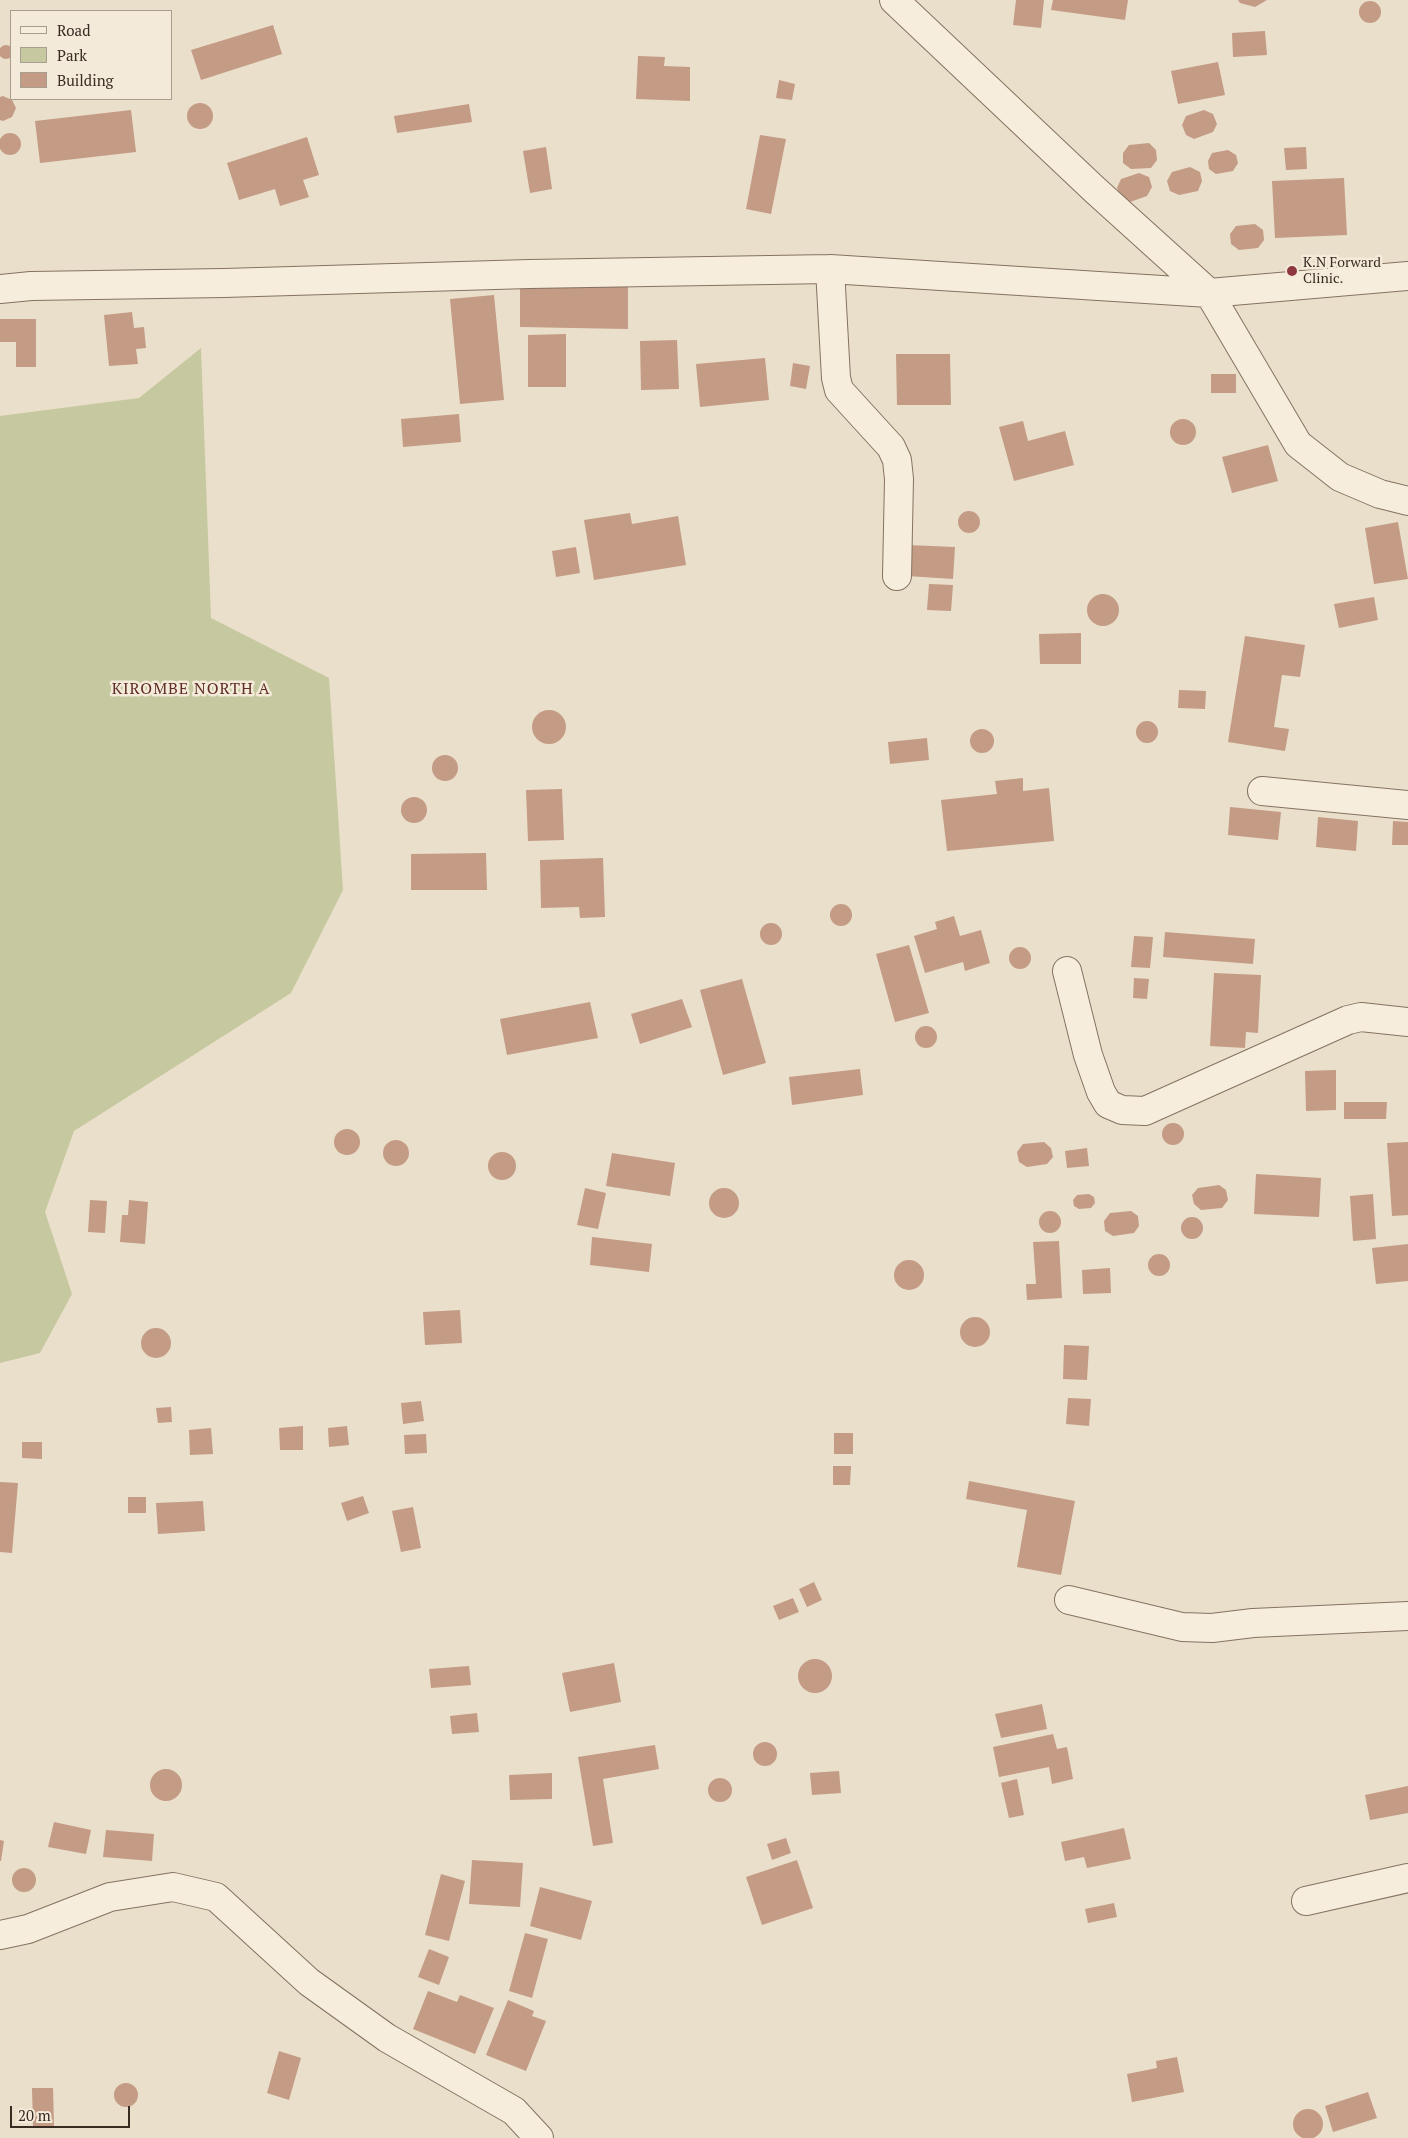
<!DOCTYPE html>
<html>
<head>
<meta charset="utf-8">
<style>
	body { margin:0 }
	#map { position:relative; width:1408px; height:2138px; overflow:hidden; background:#eadfcb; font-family:"PT Serif",serif }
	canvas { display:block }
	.legend { position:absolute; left:10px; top:10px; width:162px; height:90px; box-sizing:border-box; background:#f3ead9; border:1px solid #a89e90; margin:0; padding:6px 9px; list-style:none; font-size:15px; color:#382b22 }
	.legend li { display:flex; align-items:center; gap:10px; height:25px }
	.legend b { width:25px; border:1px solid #a89e90 }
	.scale { position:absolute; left:10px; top:2106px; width:120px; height:22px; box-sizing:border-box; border:2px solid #382b22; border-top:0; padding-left:6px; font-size:15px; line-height:18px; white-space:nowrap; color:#382b22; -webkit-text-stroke:4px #f3ead9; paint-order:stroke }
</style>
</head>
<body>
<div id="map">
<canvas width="1408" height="2138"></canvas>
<ul class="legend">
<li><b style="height:6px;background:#f6eddd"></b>Road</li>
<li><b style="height:14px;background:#c6c89f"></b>Park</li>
<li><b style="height:14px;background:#c49b85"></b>Building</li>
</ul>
<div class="scale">20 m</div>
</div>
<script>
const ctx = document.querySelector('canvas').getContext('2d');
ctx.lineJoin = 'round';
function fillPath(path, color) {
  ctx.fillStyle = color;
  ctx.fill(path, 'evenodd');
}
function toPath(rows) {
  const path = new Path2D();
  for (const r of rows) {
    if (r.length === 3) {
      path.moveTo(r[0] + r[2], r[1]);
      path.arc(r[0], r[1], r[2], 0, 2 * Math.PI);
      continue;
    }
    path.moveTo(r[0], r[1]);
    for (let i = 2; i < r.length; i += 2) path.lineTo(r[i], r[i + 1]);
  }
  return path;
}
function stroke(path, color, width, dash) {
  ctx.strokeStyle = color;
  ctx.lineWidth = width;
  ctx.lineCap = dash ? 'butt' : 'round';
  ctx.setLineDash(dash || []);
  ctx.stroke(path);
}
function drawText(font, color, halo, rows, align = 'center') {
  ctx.font = font + ' "PT Serif",serif';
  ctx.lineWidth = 5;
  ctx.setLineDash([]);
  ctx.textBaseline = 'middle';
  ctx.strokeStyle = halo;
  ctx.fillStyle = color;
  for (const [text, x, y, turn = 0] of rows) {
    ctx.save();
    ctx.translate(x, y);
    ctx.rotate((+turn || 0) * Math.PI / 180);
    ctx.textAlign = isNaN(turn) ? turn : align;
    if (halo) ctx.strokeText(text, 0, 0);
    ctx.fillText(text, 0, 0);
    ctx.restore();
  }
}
fillPath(toPath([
	[201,348,211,618,329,678,343,890,291,993,74,1131,45,1212,72,1294,40,1353,0,1363,0,416,139,398]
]), '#c6c89f');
fillPath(toPath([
	[1016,0,1044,0,1041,28,1013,25],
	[1053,0,1128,0,1125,20,1051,10],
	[1238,0,1267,0,1255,7,1240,3],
	[1370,12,11],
	[273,25,282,54,201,80,191,50],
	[1265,31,1267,55,1233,57,1232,33],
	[6,52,7],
	[638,56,665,57,664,66,690,67,690,101,636,99],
	[1218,62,1225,95,1178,104,1171,71],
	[779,80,795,84,792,100,776,98],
	[3,96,12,100,16,108,12,117,3,121,0,120,0,97],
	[200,116,13],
	[469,104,472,122,397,133,394,116],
	[131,110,136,152,40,163,35,121],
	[1204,110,1213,114,1217,124,1213,132,1194,139,1186,135,1182,125,1186,116],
	[10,144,11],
	[760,135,786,139,771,214,746,209],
	[307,137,319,175,303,180,309,197,280,206,275,189,239,200,227,163],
	[1149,143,1156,150,1157,160,1151,168,1131,169,1123,163,1123,153,1129,145],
	[546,147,552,189,530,193,523,151],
	[1306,147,1307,169,1286,170,1284,148],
	[1228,150,1236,155,1238,163,1233,171,1216,174,1209,169,1208,161,1212,153],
	[1190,167,1200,172,1202,181,1198,191,1179,195,1170,191,1167,181,1172,172],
	[1139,173,1149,177,1152,187,1147,196,1130,202,1121,198,1117,188,1121,179],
	[1344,178,1347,235,1275,238,1272,181],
	[1255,224,1263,230,1264,240,1258,248,1239,250,1231,244,1230,234,1236,226],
	[520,285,628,286,628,329,520,327],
	[494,295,504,400,460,404,450,299],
	[132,312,134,328,144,327,146,348,136,349,138,364,109,366,104,315],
	[0,319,36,319,36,367,16,367,16,342,0,342],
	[566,334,566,387,528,387,528,335],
	[677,340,679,389,641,390,640,341],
	[896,354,950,354,951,405,897,405],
	[765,358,769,400,700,407,696,364],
	[793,363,810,366,806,389,790,386],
	[1211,374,1236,374,1236,393,1211,393],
	[459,414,461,442,403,447,401,419],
	[1183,432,13],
	[1023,421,1028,441,1065,431,1074,465,1014,481,999,427],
	[1268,445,1278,481,1232,493,1222,457],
	[969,522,11],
	[630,513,632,524,678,516,686,565,594,580,584,520],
	[1398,522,1408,579,1374,584,1365,528],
	[908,545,955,547,953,579,907,576],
	[576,547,580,573,556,577,552,551],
	[929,584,953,585,951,611,927,610],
	[1103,610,16],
	[1374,597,1378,620,1339,628,1334,604],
	[1081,633,1081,664,1040,664,1039,634],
	[1245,636,1305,645,1300,677,1282,675,1274,727,1289,729,1285,751,1228,742],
	[1179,690,1206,691,1205,709,1178,708],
	[549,727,17],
	[1147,732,11],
	[982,741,12],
	[927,738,929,760,890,764,888,742],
	[445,768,13],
	[1023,778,1023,791,1049,788,1054,841,947,851,941,800,997,794,995,781],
	[562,789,564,840,528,841,526,790],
	[414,810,13],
	[1230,807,1281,812,1278,840,1228,835],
	[1318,817,1358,821,1356,851,1316,847],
	[1393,821,1408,822,1408,845,1392,845],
	[486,853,487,890,411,890,411,854],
	[603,858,605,917,580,918,579,907,541,908,540,860],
	[841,915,11],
	[954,916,960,936,981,930,990,963,965,971,963,962,925,973,914,936,937,929,935,922],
	[771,934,11],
	[1165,932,1255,939,1253,964,1163,957],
	[1134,936,1153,937,1150,968,1131,967],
	[909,945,929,1013,895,1022,876,954],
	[1020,958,11],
	[1214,973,1261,975,1258,1033,1246,1032,1245,1048,1210,1046],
	[1134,978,1149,979,1147,999,1133,998],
	[742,979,766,1063,723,1075,700,990],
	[682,999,692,1027,640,1044,631,1014],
	[590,1002,598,1038,507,1055,500,1019],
	[926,1037,11],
	[860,1069,863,1095,792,1105,789,1077],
	[1336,1070,1336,1110,1306,1111,1305,1071],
	[1344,1102,1387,1102,1386,1119,1344,1119],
	[1173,1134,11],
	[347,1142,13],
	[396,1153,13],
	[1044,1142,1051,1148,1053,1157,1047,1164,1027,1167,1019,1162,1017,1152,1023,1144],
	[1408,1142,1408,1215,1392,1216,1387,1143],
	[1087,1148,1089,1166,1067,1168,1065,1151],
	[502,1166,14],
	[612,1153,675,1163,670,1196,606,1186],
	[1256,1174,1321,1178,1319,1217,1254,1214],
	[1219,1185,1226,1190,1228,1200,1222,1208,1201,1210,1194,1204,1192,1195,1198,1188],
	[724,1203,15],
	[585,1188,606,1193,598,1229,577,1225],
	[1089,1194,1094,1197,1095,1203,1091,1208,1079,1209,1074,1206,1073,1200,1077,1195],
	[1373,1194,1376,1239,1353,1241,1350,1196],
	[90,1200,107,1201,105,1233,88,1232],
	[129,1200,148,1202,145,1244,120,1242,122,1215,128,1215],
	[1131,1211,1138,1216,1139,1226,1134,1233,1113,1236,1105,1231,1104,1221,1110,1213],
	[1050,1222,11],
	[1192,1228,11],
	[592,1237,652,1244,649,1272,590,1265],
	[1059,1241,1062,1298,1027,1300,1026,1284,1036,1284,1033,1242],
	[1408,1244,1408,1281,1376,1284,1372,1248],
	[1159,1265,11],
	[909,1275,15],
	[1110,1268,1111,1293,1083,1294,1082,1270],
	[460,1310,462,1343,425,1345,423,1312],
	[975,1332,15],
	[156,1343,15],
	[1064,1345,1089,1346,1087,1380,1063,1379],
	[1068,1398,1091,1399,1089,1426,1066,1424],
	[421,1401,424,1421,403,1424,401,1403],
	[171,1407,172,1422,158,1423,156,1408],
	[303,1426,303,1450,280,1450,279,1428],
	[347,1426,349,1445,329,1447,328,1428],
	[211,1428,213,1454,190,1455,189,1430],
	[834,1433,853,1433,853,1454,834,1454],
	[426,1434,427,1453,405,1454,404,1435],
	[22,1442,42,1442,42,1459,22,1458],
	[833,1466,851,1466,850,1485,833,1485],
	[969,1481,1075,1501,1061,1575,1017,1567,1027,1510,966,1499],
	[0,1482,18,1483,12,1553,0,1552],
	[363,1496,369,1513,347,1521,341,1503],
	[128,1497,146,1497,146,1513,128,1513],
	[203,1501,205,1531,158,1534,156,1503],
	[413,1507,421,1548,401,1552,392,1511],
	[814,1582,822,1600,807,1607,799,1589],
	[793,1598,799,1612,779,1620,773,1606],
	[815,1676,17],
	[614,1663,621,1702,570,1712,562,1673],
	[469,1666,471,1685,431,1688,429,1669],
	[1042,1704,1047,1729,1001,1738,995,1714],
	[477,1713,479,1732,452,1734,450,1716],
	[1053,1734,1057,1749,1067,1747,1073,1779,1052,1784,1049,1767,999,1777,993,1747],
	[765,1754,12],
	[655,1745,659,1769,603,1779,613,1843,593,1846,578,1757],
	[166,1785,16],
	[839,1771,841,1793,812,1795,810,1773],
	[552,1773,552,1799,510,1800,509,1775],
	[720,1790,12],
	[1017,1779,1024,1815,1009,1818,1001,1783],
	[1408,1786,1408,1813,1370,1820,1365,1795],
	[54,1822,91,1830,86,1854,48,1847],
	[1124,1828,1131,1859,1087,1868,1084,1857,1065,1861,1061,1842],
	[106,1830,154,1834,152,1861,103,1857],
	[786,1838,791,1853,772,1860,767,1844],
	[0,1840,4,1841,1,1861,0,1861],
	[472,1860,523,1863,520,1907,469,1904],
	[797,1860,813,1908,762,1925,746,1877],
	[24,1880,12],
	[441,1874,465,1881,449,1941,425,1935],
	[540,1887,592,1901,581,1940,530,1926],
	[1114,1903,1117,1917,1088,1923,1085,1909],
	[525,1933,548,1939,532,1998,509,1991],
	[429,1949,449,1957,439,1985,418,1977],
	[428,1991,457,2002,460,1995,494,2008,475,2054,413,2029],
	[508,2000,534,2011,532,2016,546,2021,526,2071,486,2055],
	[279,2051,301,2058,289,2100,267,2093],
	[1177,2057,1184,2092,1132,2102,1127,2074,1157,2068,1156,2061],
	[126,2095,12],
	[32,2088,53,2088,54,2126,33,2127],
	[1368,2092,1377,2118,1333,2132,1325,2106],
	[1308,2124,15]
]), '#c49b85');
const street = toPath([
	[894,0,1095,190,1209,293,1298,444,1340,477,1380,494,1408,501],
	[830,269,836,378,839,390,891,447,897,460,899,479,897,576],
	[0,289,31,286,224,283,529,274,830,269,1209,293,1408,276],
	[1262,791,1408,805],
	[1067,971,1088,1055,1101,1092,1108,1104,1122,1110,1145,1111,1348,1020,1361,1017,1408,1022],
	[1069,1600,1182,1627,1212,1628,1253,1623,1408,1616],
	[1306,1901,1408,1878],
	[0,1935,28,1929,110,1897,173,1887,216,1897,309,1982,387,2038,514,2111,539,2138]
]);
stroke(street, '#857261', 30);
stroke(street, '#f6eddd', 28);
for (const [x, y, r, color] of [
	[1292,271,6,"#8e373e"]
]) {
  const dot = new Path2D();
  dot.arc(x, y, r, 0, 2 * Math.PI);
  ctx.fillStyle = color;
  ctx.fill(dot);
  stroke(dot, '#f3ead9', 2);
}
drawText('14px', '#382b22', '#f3ead9', [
	["K.N Forward",1303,263],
	["Clinic.",1303,279]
], 'left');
ctx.letterSpacing = '1px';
drawText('16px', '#602e26', '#f3ead9', [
	["KIROMBE NORTH A",191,689]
]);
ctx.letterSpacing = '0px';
</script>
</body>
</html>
